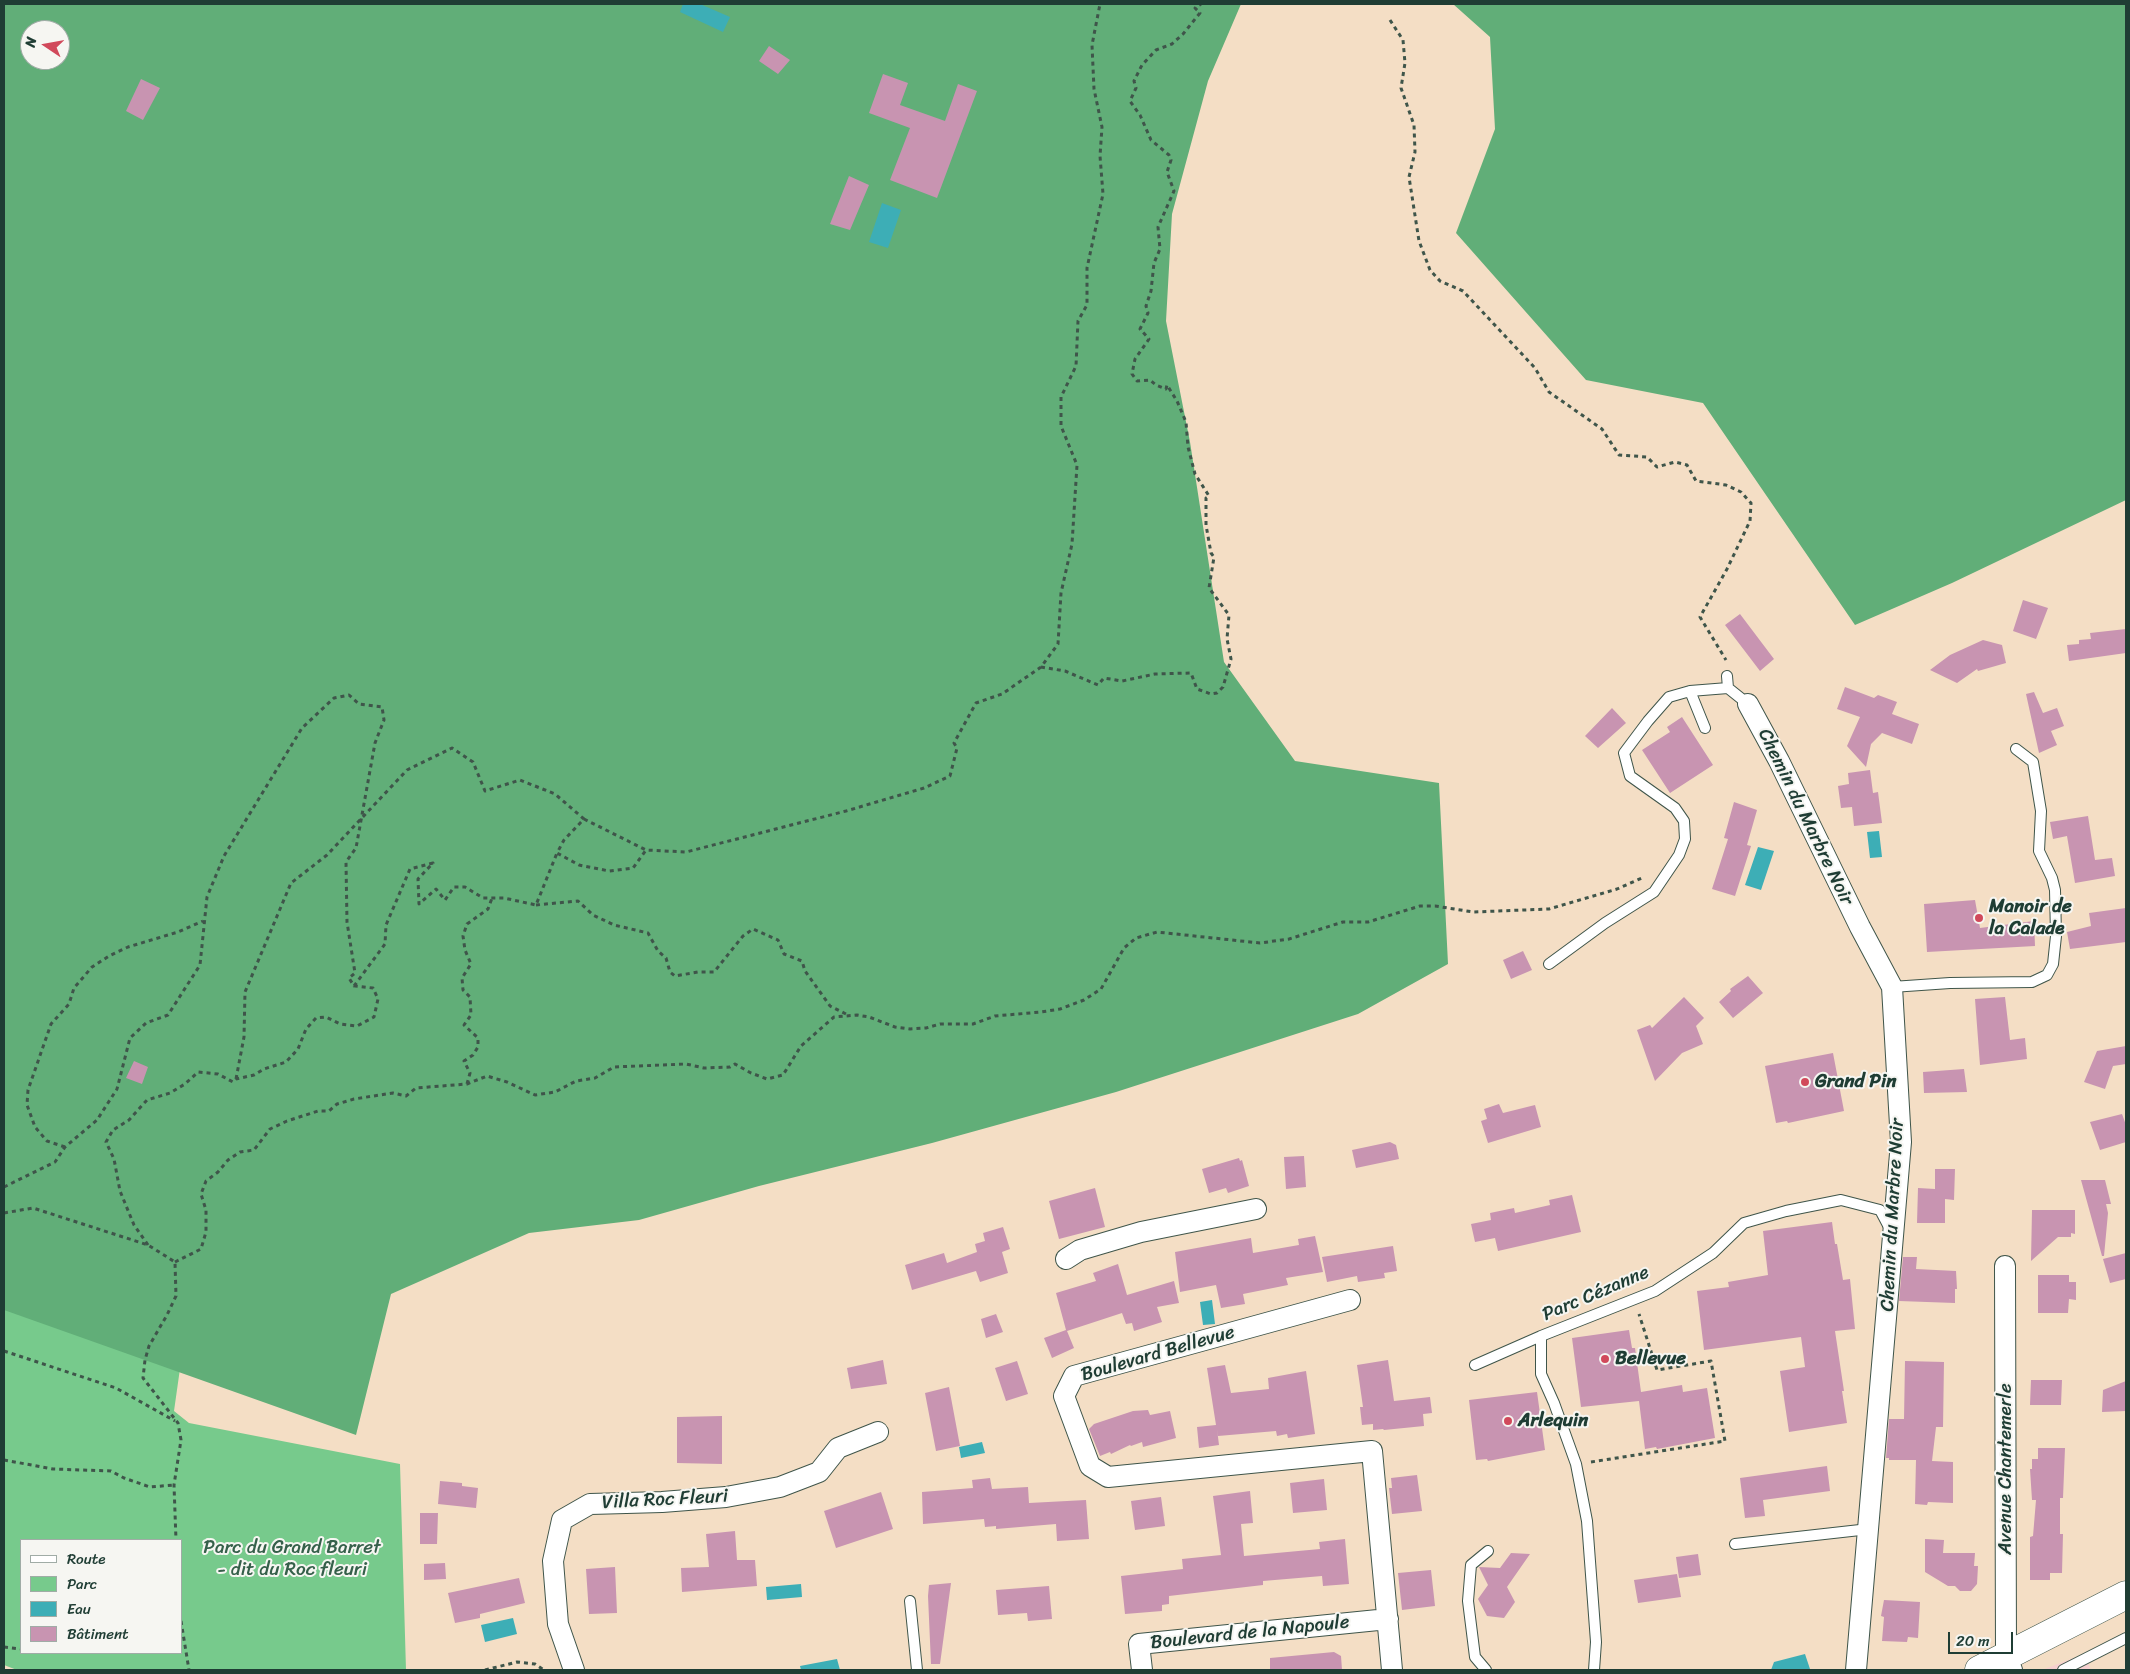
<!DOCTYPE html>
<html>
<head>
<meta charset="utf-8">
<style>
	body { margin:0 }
	#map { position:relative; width:2130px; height:1674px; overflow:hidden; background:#f4dec5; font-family:Sriracha,sans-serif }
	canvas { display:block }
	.frame { position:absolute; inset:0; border:5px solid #1f3d34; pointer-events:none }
	.legend { position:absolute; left:20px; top:1539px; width:162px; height:115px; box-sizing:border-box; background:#f6f6f2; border:1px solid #a0aca6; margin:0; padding:6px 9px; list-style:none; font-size:15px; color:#1f3d34 }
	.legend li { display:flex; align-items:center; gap:10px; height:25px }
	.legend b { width:25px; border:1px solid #a0aca6 }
	.north { position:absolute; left:20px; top:20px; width:50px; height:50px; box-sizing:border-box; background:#f6f6f2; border:1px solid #a0aca6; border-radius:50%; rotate:282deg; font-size:14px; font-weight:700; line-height:20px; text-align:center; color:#1f3d34 }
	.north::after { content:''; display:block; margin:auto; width:18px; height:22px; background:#d1495b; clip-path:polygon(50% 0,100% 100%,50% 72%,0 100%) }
	.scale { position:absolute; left:1948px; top:1632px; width:65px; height:22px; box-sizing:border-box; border:2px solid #1f3d34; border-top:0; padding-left:6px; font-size:15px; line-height:18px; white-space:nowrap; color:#1f3d34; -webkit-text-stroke:4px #f6f6f2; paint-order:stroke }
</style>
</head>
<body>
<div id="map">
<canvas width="2130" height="1674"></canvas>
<div class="frame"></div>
<ul class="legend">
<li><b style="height:6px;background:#fff"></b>Route</li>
<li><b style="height:14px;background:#77ca8c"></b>Parc</li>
<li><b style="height:14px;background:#3daeb6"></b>Eau</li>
<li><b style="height:14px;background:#c894b1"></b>Bâtiment</li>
</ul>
<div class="north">N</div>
<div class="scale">20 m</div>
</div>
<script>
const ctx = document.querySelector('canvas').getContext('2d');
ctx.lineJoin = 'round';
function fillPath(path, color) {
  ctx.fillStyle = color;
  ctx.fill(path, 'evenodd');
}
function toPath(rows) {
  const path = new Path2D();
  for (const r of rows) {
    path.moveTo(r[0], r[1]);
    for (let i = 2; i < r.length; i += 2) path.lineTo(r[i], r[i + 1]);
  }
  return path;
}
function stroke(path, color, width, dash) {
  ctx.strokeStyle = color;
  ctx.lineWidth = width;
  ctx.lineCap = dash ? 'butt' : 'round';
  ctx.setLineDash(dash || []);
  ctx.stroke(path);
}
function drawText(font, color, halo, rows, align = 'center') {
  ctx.font = font + ' Sriracha,sans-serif';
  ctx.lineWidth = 4;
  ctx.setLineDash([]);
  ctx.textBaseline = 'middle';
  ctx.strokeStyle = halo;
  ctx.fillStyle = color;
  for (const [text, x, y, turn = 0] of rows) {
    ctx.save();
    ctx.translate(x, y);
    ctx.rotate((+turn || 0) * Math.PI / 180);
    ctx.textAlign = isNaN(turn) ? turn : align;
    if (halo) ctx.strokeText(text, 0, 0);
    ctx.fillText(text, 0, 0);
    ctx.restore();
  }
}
fillPath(toPath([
	[2084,1654,2091,1670,2042,1670]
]), '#f7d0cf');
fillPath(toPath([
	[4,1294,188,1312,174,1411,189,1423,400,1464,406,1670,17,1670,4,1665],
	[21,1540,181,1540,181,1653,21,1653]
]), '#77ca8c');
fillPath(toPath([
	[4,4,1241,4,1208,81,1172,214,1166,321,1190,442,1224,662,1295,761,1439,783,1448,964,1358,1014,1116,1092,932,1143,759,1186,639,1220,529,1233,391,1294,356,1435,4,1310],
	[30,30,60,30,60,60,30,60],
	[1453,4,2126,4,2126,500,1952,583,1855,625,1703,403,1586,380,1456,233,1495,129,1490,37]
]), '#61ae78');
fillPath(toPath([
	[683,4,700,4,730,17,723,32,680,12],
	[882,203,901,210,888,248,869,242],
	[1879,831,1882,857,1870,858,1867,832],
	[1758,847,1774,851,1761,890,1745,885],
	[1212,1300,1215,1324,1203,1325,1200,1302],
	[982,1442,985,1453,961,1458,959,1447],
	[801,1584,802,1597,767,1600,766,1587],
	[513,1618,517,1634,485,1642,481,1625],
	[1805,1654,1810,1669,1771,1670,1774,1662],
	[837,1659,840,1670,801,1670,800,1666]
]), '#3daeb6');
fillPath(toPath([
	[769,46,790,60,778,74,759,61],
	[883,74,908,83,900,105,945,121,958,84,977,91,937,198,890,180,910,128,869,113],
	[141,79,160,88,143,120,126,111],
	[849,176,869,185,850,230,830,224],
	[2023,600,2048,608,2036,639,2013,631],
	[1740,614,1774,659,1760,671,1725,625],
	[2126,629,2126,653,2069,661,2067,645,2079,644,2079,640,2091,639,2090,633],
	[1983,640,2002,645,2006,663,1978,671,1977,669,1957,683,1930,670,1950,655],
	[1845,687,1874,698,1878,695,1897,702,1892,714,1919,724,1912,744,1882,733,1871,744,1866,767,1847,746,1860,717,1837,709],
	[2034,692,2043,713,2057,708,2064,726,2051,731,2057,745,2039,753,2026,694],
	[1612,708,1626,723,1598,748,1585,736],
	[1682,717,1713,765,1670,793,1642,750,1670,732,1667,727],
	[1870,770,1873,793,1878,792,1882,823,1854,826,1852,807,1841,808,1838,786,1849,784,1848,773],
	[1734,802,1757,810,1747,845,1751,846,1735,896,1712,889,1728,839,1724,838],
	[2088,816,2095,860,2112,858,2115,876,2075,883,2067,836,2053,839,2050,822],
	[1975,900,1980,928,2034,921,2035,946,1927,952,1924,904],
	[2126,908,2126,942,2070,949,2067,932,2091,926,2089,913],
	[1523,951,1532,970,1511,979,1503,960],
	[1748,976,1763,993,1733,1018,1719,1002,1731,991,1730,989],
	[1684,997,1704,1018,1696,1026,1703,1044,1682,1053,1655,1081,1637,1030,1650,1025,1652,1028],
	[2005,997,2010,1040,2025,1038,2027,1059,1980,1065,1975,999],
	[2126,1046,2126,1064,2113,1066,2105,1089,2084,1082,2097,1051],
	[1833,1053,1844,1111,1788,1123,1787,1121,1776,1123,1765,1066],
	[134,1061,148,1067,142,1084,126,1078],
	[1964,1069,1967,1092,1924,1093,1923,1072],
	[1499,1104,1503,1113,1535,1105,1541,1127,1488,1143,1481,1121,1487,1119,1484,1109],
	[2122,1114,2126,1125,2126,1142,2100,1150,2090,1122],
	[1390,1142,1396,1145,1399,1159,1356,1168,1352,1150],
	[1304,1156,1306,1187,1286,1189,1284,1157],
	[1239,1158,1240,1161,1242,1160,1249,1186,1228,1193,1226,1188,1209,1193,1202,1169],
	[1935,1169,1955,1169,1954,1200,1945,1199,1945,1223,1917,1223,1918,1188,1935,1189],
	[2081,1180,2105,1180,2111,1204,2106,1204,2108,1213,2104,1256,2102,1256],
	[1095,1188,1105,1227,1059,1239,1049,1201],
	[1572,1195,1581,1232,1498,1251,1495,1238,1475,1242,1471,1224,1491,1220,1490,1213,1514,1208,1515,1213,1550,1205,1549,1200],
	[2032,1210,2075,1210,2075,1234,2071,1233,2071,1237,2058,1237,2031,1261],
	[1832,1222,1835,1244,1837,1244,1843,1280,1850,1279,1855,1329,1835,1331,1844,1391,1842,1391,1847,1423,1789,1432,1780,1371,1805,1367,1801,1337,1704,1350,1697,1291,1729,1287,1728,1282,1768,1275,1763,1231],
	[1003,1227,1010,1249,1002,1252,1008,1273,980,1282,976,1271,912,1290,905,1265,944,1253,947,1263,977,1252,975,1244,985,1241,983,1233],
	[1315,1236,1323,1272,1286,1278,1288,1285,1243,1294,1245,1304,1221,1308,1216,1285,1180,1292,1175,1252,1251,1238,1253,1253,1299,1245,1298,1239],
	[1393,1246,1397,1271,1384,1273,1385,1278,1358,1282,1357,1276,1327,1282,1322,1257],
	[2126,1253,2126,1279,2110,1283,2103,1259],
	[1903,1257,1917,1257,1916,1269,1956,1271,1957,1289,1955,1289,1955,1303,1899,1301],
	[1118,1264,1127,1295,1174,1281,1179,1303,1157,1307,1162,1322,1134,1331,1132,1323,1126,1324,1122,1313,1067,1331,1074,1348,1052,1358,1044,1338,1066,1330,1056,1293,1096,1281,1093,1273],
	[2038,1275,2069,1275,2069,1282,2076,1282,2076,1300,2069,1299,2068,1313,2038,1313],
	[996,1314,1003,1332,986,1338,981,1319],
	[1629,1330,1632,1348,1635,1348,1641,1392,1682,1385,1683,1392,1707,1388,1715,1438,1657,1449,1656,1447,1645,1449,1639,1401,1581,1407,1572,1338],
	[883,1360,887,1384,851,1389,847,1368],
	[1388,1360,1394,1401,1430,1397,1432,1413,1423,1414,1424,1426,1384,1430,1383,1429,1373,1430,1373,1424,1362,1425,1360,1407,1363,1407,1357,1365],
	[1017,1361,1028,1394,1006,1401,995,1368],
	[1905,1361,1944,1362,1943,1427,1936,1427,1932,1461,1953,1462,1953,1503,1928,1502,1927,1505,1915,1504,1916,1460,1889,1460,1889,1458,1886,1458,1889,1419,1904,1419],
	[1225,1365,1231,1393,1269,1389,1268,1378,1306,1371,1315,1434,1288,1438,1287,1434,1277,1436,1276,1431,1218,1436,1217,1429,1219,1445,1199,1448,1197,1427,1216,1425,1207,1368],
	[2031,1380,2062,1380,2061,1405,2030,1405],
	[2126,1381,2126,1411,2102,1412,2103,1390],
	[949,1387,960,1446,936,1451,925,1393],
	[1537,1392,1545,1450,1488,1461,1487,1459,1476,1460,1469,1400],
	[1148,1410,1150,1415,1170,1411,1176,1438,1143,1447,1142,1442,1131,1446,1130,1445,1111,1454,1110,1452,1100,1456,1089,1429,1094,1424,1133,1411],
	[722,1416,722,1464,677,1463,677,1417],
	[2038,1448,2065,1448,2063,1498,2060,1498,2060,1534,2063,1534,2062,1573,2050,1573,2050,1580,2030,1580,2030,1537,2033,1536,2036,1500,2032,1500,2030,1469,2032,1469,2032,1459,2038,1459],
	[1827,1466,1830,1491,1763,1500,1765,1516,1745,1518,1740,1478],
	[1417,1475,1422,1511,1392,1514,1389,1488,1392,1488,1391,1478],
	[990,1478,992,1489,1028,1487,1029,1503,1086,1500,1089,1539,1057,1541,1056,1524,996,1529,996,1526,985,1527,984,1519,923,1524,922,1492,973,1488,972,1480],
	[1324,1479,1327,1510,1293,1513,1290,1483],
	[440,1481,462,1483,462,1486,478,1488,476,1508,438,1504],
	[1250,1491,1253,1523,1241,1524,1244,1556,1320,1549,1319,1542,1345,1539,1349,1584,1323,1586,1322,1576,1263,1581,1263,1585,1169,1596,1169,1604,1162,1605,1162,1611,1125,1614,1121,1576,1183,1569,1182,1559,1221,1555,1213,1496],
	[881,1492,893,1529,836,1548,824,1511],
	[1161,1497,1165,1526,1135,1530,1131,1501],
	[420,1513,438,1513,437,1544,420,1544],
	[735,1531,737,1560,755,1560,757,1586,682,1592,681,1568,709,1567,706,1534],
	[1925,1539,1944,1540,1943,1553,1975,1553,1974,1566,1978,1566,1977,1584,1971,1591,1960,1591,1955,1586,1948,1586,1925,1572],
	[1511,1553,1530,1554,1507,1587,1515,1602,1504,1618,1487,1616,1478,1599,1488,1585,1479,1567,1500,1568],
	[1698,1554,1701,1575,1679,1578,1676,1557],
	[445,1563,446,1579,424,1580,424,1564],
	[615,1567,617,1613,589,1614,586,1569],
	[1431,1570,1435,1606,1402,1610,1398,1573],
	[1677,1574,1681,1597,1638,1603,1634,1580],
	[519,1578,525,1603,480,1614,480,1618,455,1623,448,1593],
	[951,1583,940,1664,931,1664,928,1596,929,1585],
	[1049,1586,1052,1619,1028,1621,1027,1613,998,1615,996,1590],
	[1884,1600,1920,1602,1918,1638,1908,1637,1907,1642,1882,1641,1884,1617,1881,1616],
	[1334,1652,1341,1656,1342,1670,1270,1670,1270,1658]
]), '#c894b1');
const lane = toPath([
	[1727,676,1728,688],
	[1690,691,1705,728],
	[1549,964,1605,923,1654,892,1679,855,1685,839,1684,821,1675,808,1630,776,1624,753,1648,721,1669,697,1690,691,1728,688,1748,704],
	[1892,987,1950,983,2032,982,2047,975,2053,964,2056,936,2055,890,2052,878,2039,851,2041,811,2033,762,2016,749],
	[1475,1365,1541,1336],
	[1735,1544,1869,1529],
	[910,1601,917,1670],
	[1486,1670,1475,1657,1468,1601,1471,1565,1488,1551],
	[1594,1670,1596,1642,1587,1521,1576,1464,1554,1403,1541,1374,1541,1336,1655,1291,1713,1253,1744,1223,1786,1211,1841,1200,1880,1210,1890,1229],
	[2063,1670,2126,1638]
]);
const street = toPath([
	[1748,704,1779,761,1860,927,1892,987,1901,1142,1856,1670],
	[1066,1259,1080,1250,1141,1232,1256,1209],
	[2005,1266,2006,1656,2012,1670],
	[1350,1300,1074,1376,1064,1396,1090,1466,1108,1477,1372,1451,1392,1670],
	[574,1670,558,1624,553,1561,562,1520,590,1504,662,1502,726,1497,780,1487,819,1472,838,1448,878,1432],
	[1142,1670,1139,1644,1388,1619]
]);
const secondary = toPath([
	[1979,1670,2126,1595]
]);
stroke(lane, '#3f554a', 12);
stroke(street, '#3f554a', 22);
stroke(secondary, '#3f554a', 29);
stroke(toPath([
	[1390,20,1403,40,1405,63,1401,88,1414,125,1415,152,1409,177,1419,241,1430,270,1440,281,1463,291,1535,368,1549,392,1602,429,1619,455,1647,457,1657,467,1675,462,1687,465,1696,481,1726,485,1741,492,1751,503,1750,521,1727,569,1700,617,1726,660],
	[1041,667,1065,671,1098,685,1104,678,1122,681,1155,674,1191,673,1197,689,1211,694,1217,693,1223,687,1231,659,1227,639,1229,615,1209,588,1214,557,1211,553,1206,525,1206,498,1209,496,1195,474,1188,447,1186,422,1177,401,1167,385,1166,389,1156,385,1150,380,1137,381,1132,374,1135,359,1149,339,1140,329,1148,313,1146,306,1151,291,1154,263,1160,249,1158,227,1174,191,1167,172,1171,160,1169,155,1151,140,1140,115,1130,101,1136,88,1134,81,1142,65,1156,50,1172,44,1183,34,1200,13,1195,8,1201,4],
	[584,819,646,850,686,852,846,811,924,788,950,776,957,748,954,743,976,703,1002,694,1041,667,1058,644,1061,593,1072,544,1077,465,1061,426,1061,397,1076,366,1078,321,1087,305,1087,268,1103,194,1100,156,1102,127,1094,89,1092,45,1100,4],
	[536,905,578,901,593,915,614,925,648,933,658,951,666,958,670,972,675,976,698,972,714,972,743,936,753,929,778,940,784,954,802,961,805,971,830,1006,848,1015],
	[236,1079,244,1037,245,992,291,883,327,855,407,770,452,748,473,762,485,791,520,780,555,794,584,819,564,840,557,853,579,865,609,871,633,868,646,850],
	[467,1084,470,1073,464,1061,473,1055,478,1047,478,1038,464,1025,471,1015,470,997,463,990,462,978,471,964,465,950,463,936,467,924,488,909,492,898],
	[65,1147,47,1141,35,1127,27,1105,28,1090,51,1024,69,1004,74,988,92,967,109,956,128,947,178,932,203,921],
	[4,1187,55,1162,65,1147,97,1120,117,1089,130,1038,146,1023,168,1015,200,965,207,897,224,856,302,728,334,698,349,695,359,704,382,707,384,720,375,743,356,848,346,862,347,922,355,973,349,978,354,986,385,944,386,925,410,869,433,863,418,879,419,904,436,889,445,900,454,887,465,887,483,898,504,898,536,905,557,853],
	[4,1213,33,1208,148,1245,175,1262,176,1296,167,1315,149,1346,145,1360,143,1378,178,1423,181,1440,174,1485,176,1540],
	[148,1245,134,1225,120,1191,114,1159,106,1142,113,1130,129,1120,147,1100,170,1093,185,1084,198,1072,218,1074,233,1082,236,1079,254,1075,264,1069,286,1062,298,1049,306,1029,316,1018,326,1017,340,1024,357,1026,374,1017,378,999,373,988,355,986],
	[175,1262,201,1249,206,1232,206,1210,201,1194,206,1181,218,1172,228,1160,240,1152,254,1150,270,1129,287,1121,318,1111,329,1111,337,1104,354,1099,393,1093,406,1096,416,1088,467,1084,487,1076,507,1082,535,1095,555,1092,576,1081,595,1078,614,1067,686,1064,704,1068,730,1067,735,1064,751,1073,767,1079,783,1075,801,1046,834,1017,857,1015,869,1017,895,1027,910,1029,926,1028,940,1024,973,1024,995,1016,1041,1012,1060,1009,1084,1000,1101,989,1124,948,1136,938,1157,932,1260,943,1289,939,1343,922,1368,922,1420,906,1435,906,1473,912,1549,909,1617,889,1644,877],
	[4,1351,116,1388,175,1421],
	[4,1460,53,1469,111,1471,124,1478,150,1487,174,1485],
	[1591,1462,1725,1441,1711,1361,1657,1370,1639,1314],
	[181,1621,189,1670],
	[4,1647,21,1649],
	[485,1670,517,1662,535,1664,544,1670]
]), '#3f554a', 3, [4, 4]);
stroke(lane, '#fff', 10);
stroke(street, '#fff', 20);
stroke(secondary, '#fff', 28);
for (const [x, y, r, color] of [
	[1979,918,5,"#d1495b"],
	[1805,1082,5,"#d1495b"],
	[1605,1359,5,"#d1495b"],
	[1508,1421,5,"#d1495b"]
]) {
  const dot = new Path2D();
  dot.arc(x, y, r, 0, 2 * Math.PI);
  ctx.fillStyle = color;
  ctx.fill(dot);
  stroke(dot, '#f6f6f2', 2);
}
drawText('19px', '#1f3d34', '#f6f6f2', [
	["Chemin du Marbre Noir",1805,817,64],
	["Chemin du Marbre Noir",1893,1215,-87],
	["Parc Cézanne",1596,1294,-23],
	["Boulevard Bellevue",1158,1354,-16],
	["Avenue Chantemerle",2006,1469,-90],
	["Villa Roc Fleuri",665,1500,-3],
	["Boulevard de la Napoule",1250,1633,-6]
]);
drawText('bold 19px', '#1f3d34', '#f6f6f2', [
	["Manoir de",1989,907],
	["la Calade",1989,929],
	["Grand Pin",1815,1082],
	["Bellevue",1615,1359],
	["Arlequin",1518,1421]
], 'left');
drawText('19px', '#35604a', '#f6f6f2', [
	["Parc du Grand Barret",292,1548],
	["- dit du Roc fleuri",292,1570]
]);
</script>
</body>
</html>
